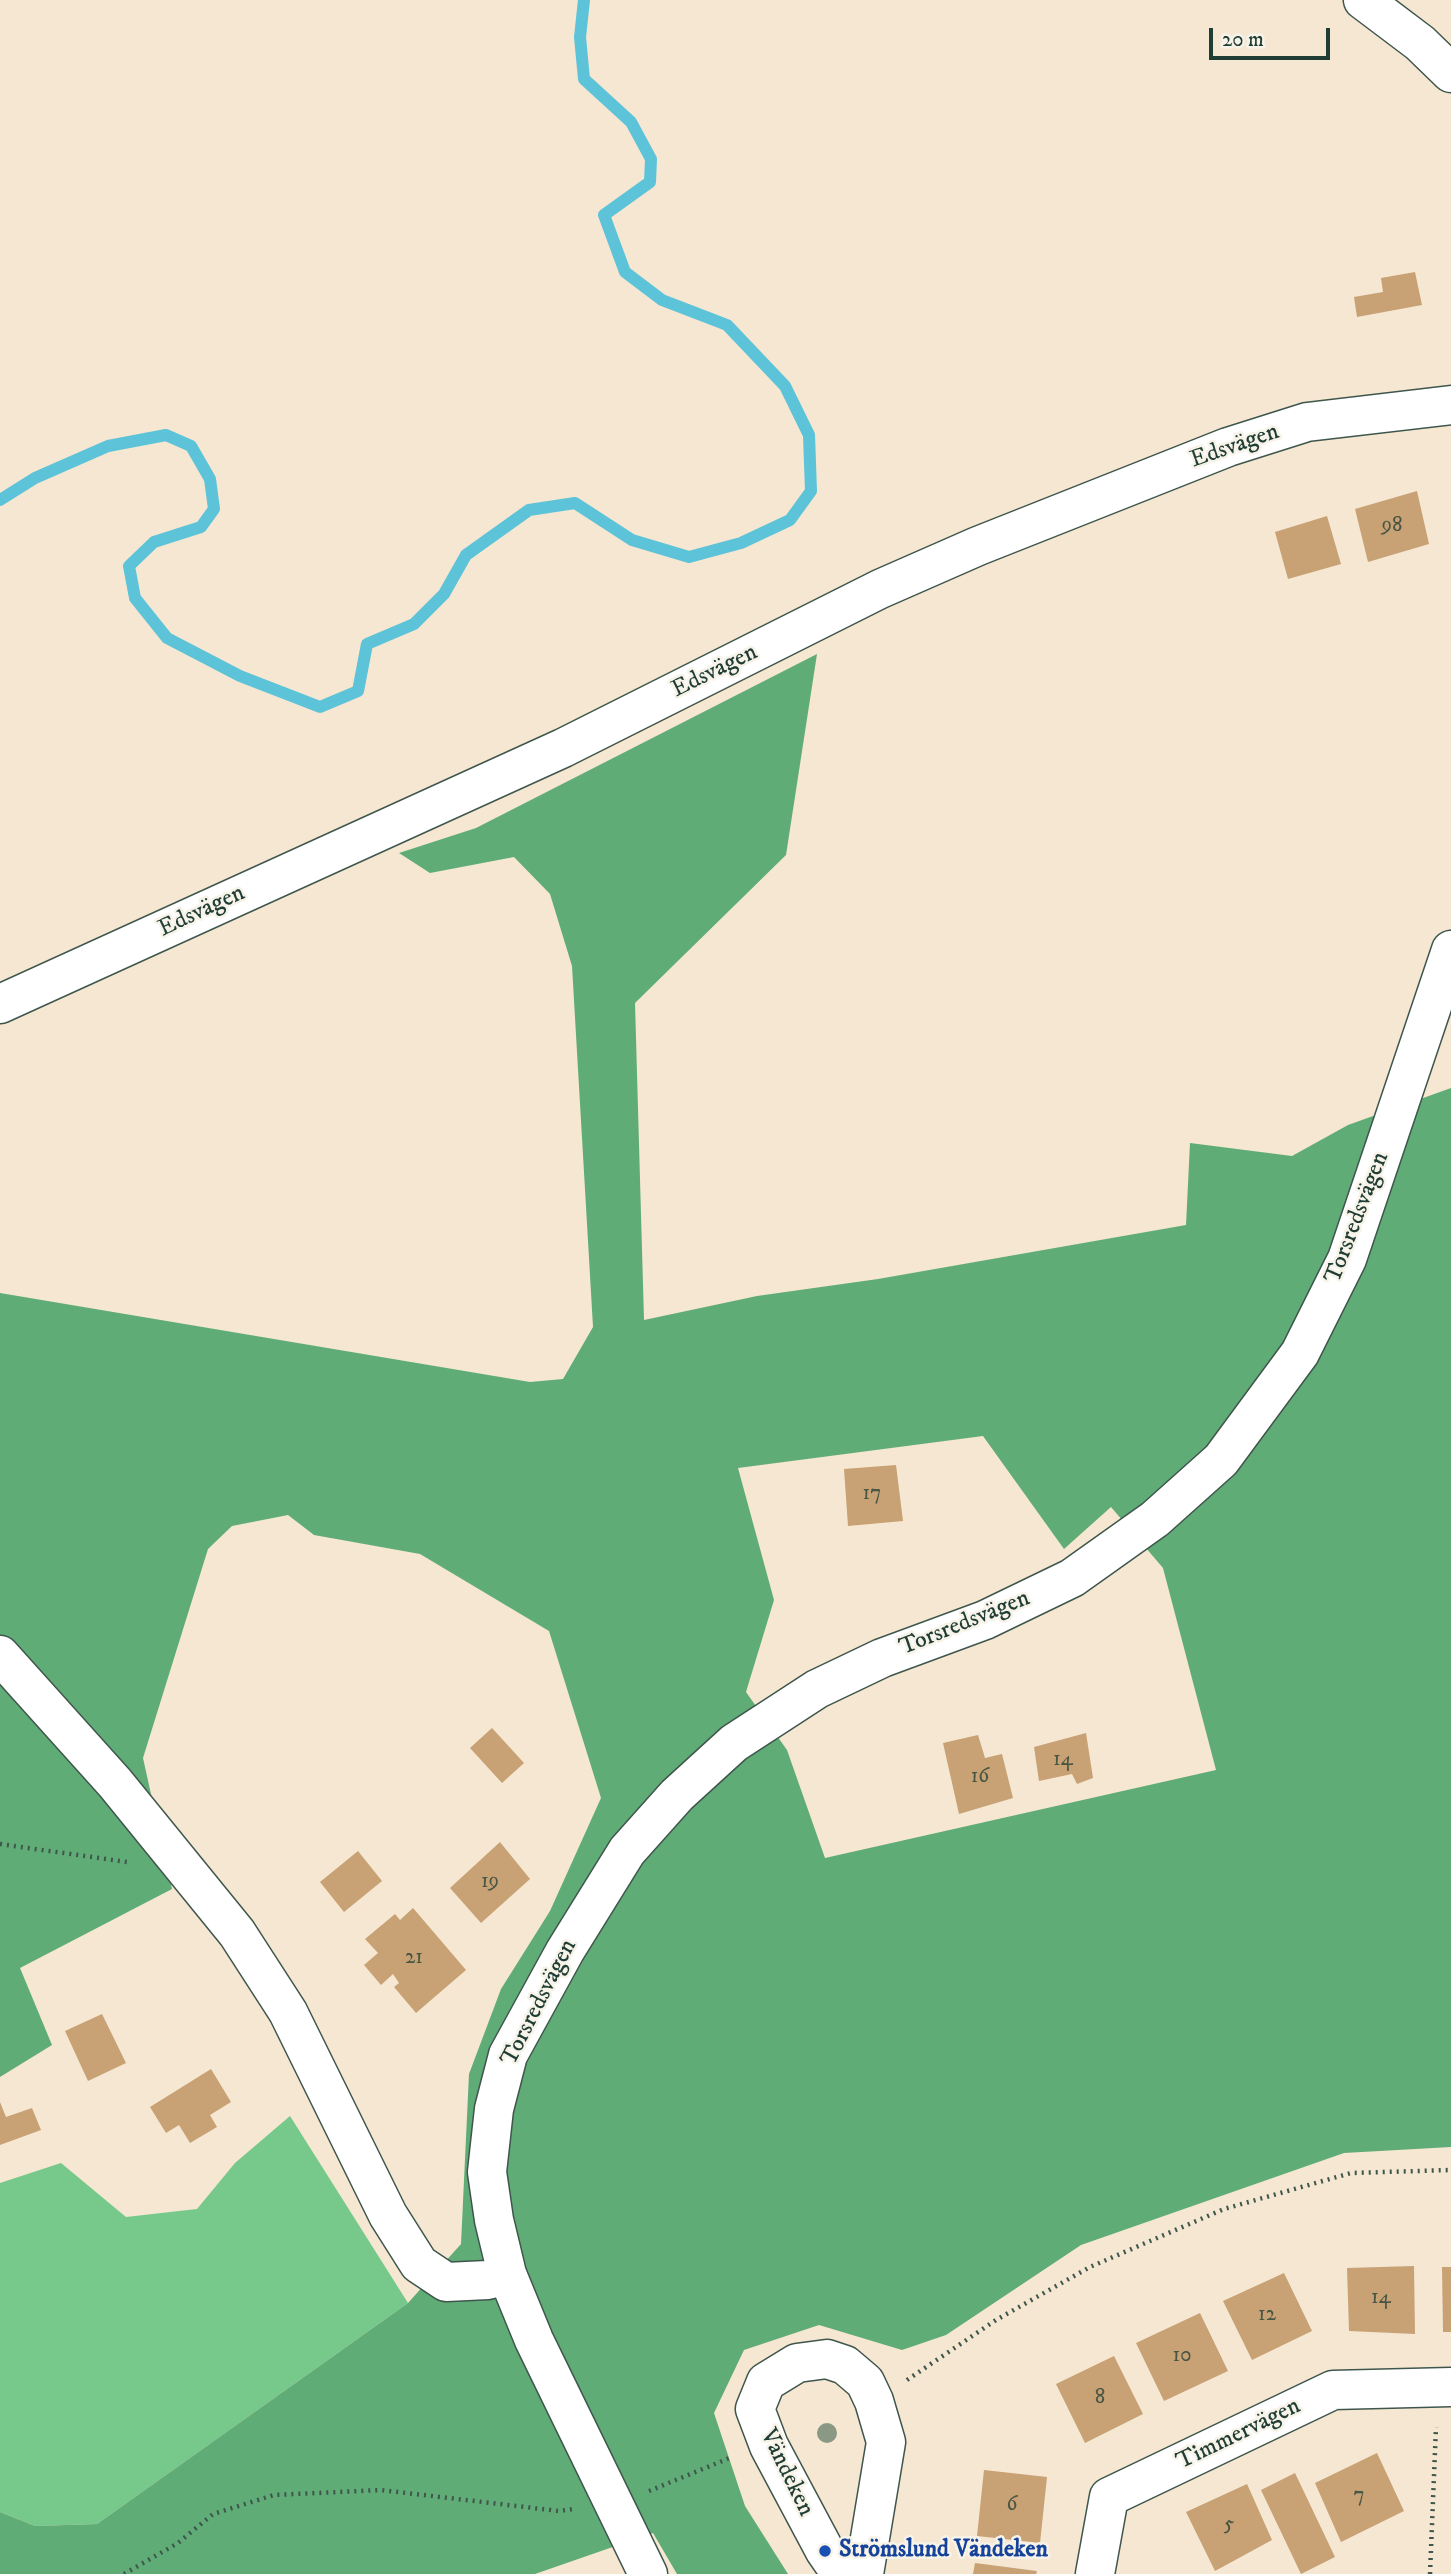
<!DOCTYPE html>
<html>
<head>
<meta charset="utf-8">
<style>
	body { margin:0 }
	#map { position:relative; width:1451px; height:2574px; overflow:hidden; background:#f5e7d2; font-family:"IM FELL DW Pica",serif }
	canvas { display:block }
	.scale { position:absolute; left:1209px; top:28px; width:121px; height:32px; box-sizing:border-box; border:4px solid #1f3d34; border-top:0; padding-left:9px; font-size:21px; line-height:24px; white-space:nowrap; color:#1f3d34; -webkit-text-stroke:5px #f7f3e8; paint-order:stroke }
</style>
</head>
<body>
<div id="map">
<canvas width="1451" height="2574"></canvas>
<div class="scale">20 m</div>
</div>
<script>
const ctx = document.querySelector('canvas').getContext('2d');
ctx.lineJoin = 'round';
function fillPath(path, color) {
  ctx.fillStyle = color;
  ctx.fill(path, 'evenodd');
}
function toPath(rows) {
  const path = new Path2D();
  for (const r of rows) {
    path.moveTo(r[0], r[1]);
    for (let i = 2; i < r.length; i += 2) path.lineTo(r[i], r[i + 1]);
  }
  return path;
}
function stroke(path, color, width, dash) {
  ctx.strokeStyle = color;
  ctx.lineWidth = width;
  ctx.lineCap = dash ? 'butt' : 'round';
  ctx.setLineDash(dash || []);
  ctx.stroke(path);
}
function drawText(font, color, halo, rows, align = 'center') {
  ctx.font = font + ' "IM FELL DW Pica",serif';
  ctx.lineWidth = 5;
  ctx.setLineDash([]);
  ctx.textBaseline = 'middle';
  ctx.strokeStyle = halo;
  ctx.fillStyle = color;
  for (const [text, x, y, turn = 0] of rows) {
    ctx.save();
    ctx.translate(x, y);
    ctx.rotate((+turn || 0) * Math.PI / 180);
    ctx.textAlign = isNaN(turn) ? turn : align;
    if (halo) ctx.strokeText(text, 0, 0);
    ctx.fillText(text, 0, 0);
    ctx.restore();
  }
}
fillPath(toPath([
	[290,2116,408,2303,97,2524,35,2526,0,2512,0,2183,61,2163,126,2217,197,2209,235,2163]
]), '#76c88b');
fillPath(toPath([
	[817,654,786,855,635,1003,644,1320,757,1296,878,1279,1186,1225,1190,1143,1292,1156,1348,1125,1451,1088,1451,2147,1344,2153,1081,2245,946,2335,902,2350,819,2325,744,2350,714,2413,745,2506,788,2574,677,2574,653,2533,535,2574,0,2574,0,2512,35,2526,97,2524,408,2303,461,2244,469,2074,501,1989,550,1911,601,1798,549,1631,420,1554,314,1535,288,1515,232,1526,208,1549,143,1758,172,1889,20,1968,52,2045,0,2077,0,1293,530,1382,563,1379,593,1327,572,966,550,894,514,857,430,873,399,853,476,828],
	[983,1436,1064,1549,1111,1507,1163,1568,1216,1770,825,1858,787,1750,746,1692,774,1600,738,1468]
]), '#60ac77');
stroke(toPath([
	[0,500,35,478,108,446,166,435,191,446,210,479,214,509,201,527,154,542,129,566,135,598,167,638,240,676,320,707,358,691,367,644,414,624,444,594,466,555,529,510,575,503,632,540,689,557,741,543,790,520,811,491,809,435,785,386,727,325,662,300,625,272,604,215,650,182,651,159,631,122,584,79,580,37,584,0]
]), '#5cc3d8', 12);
fillPath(toPath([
	[1415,272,1422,305,1357,317,1354,297,1383,292,1381,278],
	[1417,491,1429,544,1368,562,1355,509],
	[1327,516,1341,564,1288,579,1275,532],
	[896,1465,903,1521,848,1526,844,1469],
	[492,1728,524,1763,502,1783,470,1748],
	[1086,1733,1093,1778,1077,1784,1072,1774,1039,1781,1034,1747],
	[978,1735,985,1758,1002,1754,1013,1798,959,1814,943,1743],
	[500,1842,530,1879,481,1923,450,1888],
	[358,1851,382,1881,344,1912,320,1882],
	[413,1908,466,1970,416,2013,394,1987,399,1983,393,1974,381,1985,364,1965,378,1953,365,1939,395,1914,400,1920],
	[102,2014,126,2063,88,2081,65,2031],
	[211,2069,231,2102,210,2115,217,2127,190,2143,179,2125,166,2133,150,2107],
	[0,2102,6,2117,32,2108,41,2130,0,2145],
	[1414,2266,1415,2334,1349,2331,1347,2268],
	[1442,2267,1451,2267,1451,2332,1443,2332],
	[1284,2273,1312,2331,1252,2360,1223,2301],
	[1200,2313,1228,2371,1164,2401,1136,2343],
	[1114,2356,1143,2414,1085,2443,1056,2384],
	[1377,2453,1404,2511,1341,2542,1315,2483],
	[984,2470,1047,2477,1040,2543,977,2536],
	[1295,2473,1335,2557,1301,2574,1261,2490],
	[1247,2484,1272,2540,1215,2571,1186,2512],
	[975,2563,1037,2571,1036,2574,973,2574]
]), '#c8a175');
const minor = toPath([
	[1363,0,1420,43,1451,73],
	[0,1004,563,748,880,589,978,546,1228,447,1307,422,1451,405],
	[0,1655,115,1783,237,1933,288,2012,388,2215,419,2264,446,2282,488,2280,507,2274],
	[648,2574,534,2340,507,2274,494,2220,487,2172,494,2109,508,2055,565,1951,627,1851,677,1795,734,1743,817,1689,882,1658,985,1620,1072,1578,1155,1519,1221,1460,1300,1353,1347,1259,1451,950],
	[841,2574,825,2551,769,2446,755,2409,766,2382,797,2363,827,2359,845,2365,865,2382,874,2401,886,2442,864,2574],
	[1095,2574,1109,2497,1333,2390,1451,2387]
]);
stroke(minor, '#3f564c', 41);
stroke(toPath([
	[0,1844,127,1862],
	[907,2380,996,2320,1090,2267,1224,2209,1351,2173,1451,2170],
	[649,2491,732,2457],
	[124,2574,178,2543,213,2514,274,2495,381,2490,559,2511,573,2509],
	[1430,2574,1436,2427]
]), '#3f564c', 4.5, [2, 5]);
stroke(minor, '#fff', 38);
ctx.fillStyle = '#899984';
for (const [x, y] of [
	[827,2433]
]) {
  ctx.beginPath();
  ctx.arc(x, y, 10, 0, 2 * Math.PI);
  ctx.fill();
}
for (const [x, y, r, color] of [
	[825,2551,7,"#1a4fb4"]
]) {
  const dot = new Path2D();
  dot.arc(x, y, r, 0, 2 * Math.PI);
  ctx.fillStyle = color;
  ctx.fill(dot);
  stroke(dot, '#f7f3e8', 2.5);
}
drawText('21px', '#495644', null, [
	["98",1392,527],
	["17",872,1495],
	["14",1063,1761],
	["16",980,1778],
	["19",490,1883],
	["21",414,1959],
	["14",1381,2299],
	["12",1267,2316],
	["10",1182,2357],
	["8",1100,2399],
	["7",1359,2497],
	["6",1012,2506],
	["5",1229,2526]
]);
drawText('24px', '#1f3d34', '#f7f3e8', [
	["Edsvägen",1235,447,-19],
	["Edsvägen",715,672,-26],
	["Edsvägen",202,912,-25],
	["Torsredsvägen",1358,1218,-69],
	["Torsredsvägen",965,1624,-22],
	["Torsredsvägen",540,2003,-63],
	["Timmervägen",1239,2435,-26],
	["Vändeken",786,2473,64]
]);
drawText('bold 24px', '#164399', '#f7f3e8', [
	["Strömslund Vändeken",839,2551]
], 'left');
</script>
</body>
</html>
